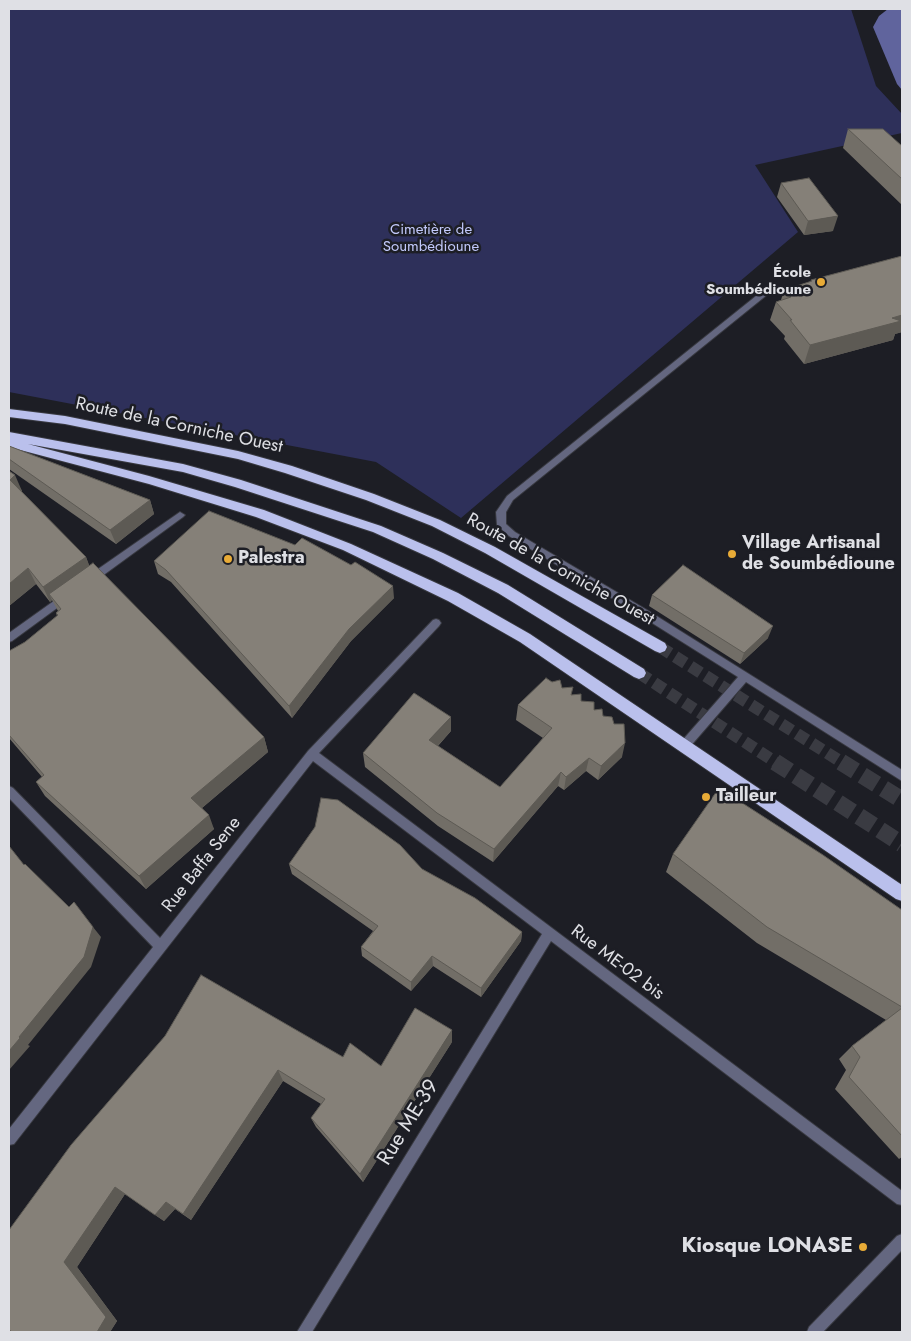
<!DOCTYPE html>
<html>
<head>
<meta charset="utf-8">
<style>
	body { margin:0 }
	#map { position:relative; width:911px; height:1341px; overflow:hidden; background:#1d1e25; font-family:Jost,sans-serif }
	canvas { display:block }
	.frame { position:absolute; inset:0; border:10px solid #dfe0e5; pointer-events:none }
</style>
</head>
<body>
<div id="map">
<canvas width="911" height="1341"></canvas>
<div class="frame"></div>
</div>
<script>
const ctx = document.querySelector('canvas').getContext('2d');
ctx.lineJoin = 'round';
function fillPath(path, color) {
  ctx.fillStyle = color;
  ctx.fill(path, 'evenodd');
}
function toPath(rows) {
  const path = new Path2D();
  for (const r of rows) {
    path.moveTo(r[0], r[1]);
    for (let i = 2; i < r.length; i += 2) path.lineTo(r[i], r[i + 1]);
  }
  return path;
}
function stroke(path, color, width, dash) {
  ctx.strokeStyle = color;
  ctx.lineWidth = width;
  ctx.lineCap = dash ? 'butt' : 'round';
  ctx.setLineDash(dash || []);
  ctx.stroke(path);
}
function drawText(font, color, halo, rows, align = 'center') {
  ctx.font = font + ' Jost,sans-serif';
  ctx.lineWidth = 5;
  ctx.setLineDash([]);
  ctx.textBaseline = 'middle';
  ctx.strokeStyle = halo;
  ctx.fillStyle = color;
  for (const [text, x, y, turn = 0] of rows) {
    ctx.save();
    ctx.translate(x, y);
    ctx.rotate((+turn || 0) * Math.PI / 180);
    ctx.textAlign = isNaN(turn) ? turn : align;
    if (halo) ctx.strokeText(text, 0, 0);
    ctx.fillText(text, 0, 0);
    ctx.restore();
  }
}
fillPath(toPath([
	[9,9,851,9,876,86,902,114,902,133,755,165,798,232,461,518,376,462,9,392]
]), '#2e305a');
fillPath(toPath([
	[888,9,902,9,902,90,897,84,873,27,879,16]
]), '#60649d');
stroke(toPath([
	[660,647,843,763],
	[639,673,777,763]
]), '#3a3b42', 12, [12, 6]);
stroke(toPath([
	[775,762,902,844],
	[841,762,902,800]
]), '#3a3b42', 17, [17, 8]);
const service = toPath([
	[761,292,764,292,768,294,513,500,506,512,506,524,515,532,647,610,902,770,902,781,746,682,688,749,684,751,680,749,679,746,680,743,738,677,641,616,509,536,497,525,496,512,507,496,761,292]
]);
const minor = toPath([
	[180,512,185,515,183,517,94,582,88,582,86,579,88,576,180,512],
	[65,593,70,597,68,600,12,641,9,642,9,633,65,593],
	[436,619,439,620,441,623,439,626,319,753,902,1191,902,1205,897,1204,551,941,312,1332,297,1332,542,934,313,761,14,1144,9,1145,9,1129,153,947,9,798,9,786,13,788,160,938,308,751,433,620,436,619]
]);
const tertiary = toPath([
	[902,1234,902,1250,823,1332,807,1332,809,1327,897,1236,902,1234]
]);
const trunk = toPath([
	[9,409,65,416,238,451,292,466,374,494,440,520,495,547,665,643,667,647,665,651,660,653,655,651,485,553,432,526,366,500,285,473,238,459,65,424,9,417,9,409],
	[9,432,183,464,241,480,381,526,443,553,508,585,644,669,646,673,644,677,639,679,634,677,498,593,433,559,373,532,235,487,183,472,28,444,149,476,264,510,351,544,458,593,530,634,902,885,902,901,896,899,520,642,448,601,343,550,256,517,149,484,9,447,9,432]
]);
stroke(service, '#383940', 2);
stroke(minor, '#383940', 2);
stroke(tertiary, '#383940', 2);
stroke(trunk, '#383940', 2);
fillPath(service, '#646780');
fillPath(minor, '#646780');
fillPath(tertiary, '#646780');
fillPath(trunk, '#bac0ec');
fillPath(toPath([
	[848,129,902,146,902,205,843,148],
	[781,183,833,231,804,235,777,197],
	[902,256,902,332,895,334,893,340,804,364,784,339,785,336,770,320,776,302,781,300,784,290,810,282,811,280],
	[9,446,150,500,154,514,116,544,9,469],
	[9,471,22,491,22,492,86,557,89,566,264,737,268,752,202,808,214,829,146,889,45,796,36,782,42,777,9,738,9,651,25,642,57,616,56,613,58,611,52,600,50,602,36,584,9,606],
	[154,561,394,598,351,641,292,718,171,582,158,574],
	[652,595,768,638,740,664,649,606],
	[562,688,603,716,622,757,598,780,586,771,564,790,558,786,493,862,438,826,365,767,363,753,451,731,438,746,500,787,543,738,516,720,518,705],
	[673,854,902,910,902,1157,899,1159,835,1089,846,1070,839,1059,852,1046,886,1020,757,943,666,872],
	[289,864,422,869,522,932,521,941,481,997,433,966,411,991,362,956,361,947,373,931,292,874],
	[165,1036,343,1057,381,1066,452,1042,363,1182,316,1127,311,1118,321,1104,283,1081,191,1220,175,1209,164,1221,125,1194,77,1267,117,1321,110,1332,11,1332]
]), '#726e67');
fillPath(toPath([
	[838,216,833,231,804,235,808,221],
	[902,315,902,332,895,334,893,340,804,364,810,345,892,318],
	[15,475,22,491,18,496,10,480],
	[150,500,154,514,116,544,110,530],
	[86,557,92,572,49,594,52,600,50,602,43,587],
	[28,568,36,584,9,606,9,584],
	[393,586,394,598,351,641,292,718,289,706,349,629],
	[773,626,768,638,740,664,744,653],
	[451,717,451,731,430,754,429,740],
	[264,737,268,752,197,812,191,798],
	[625,743,622,757,598,780,601,766],
	[589,758,586,771,564,790,566,777],
	[561,772,558,786,493,862,494,849],
	[209,815,214,829,146,889,139,876],
	[93,927,101,937,91,967,28,1045,30,1046,9,1070,9,1051],
	[522,932,521,941,481,997,481,988],
	[432,956,433,966,411,991,411,982],
	[452,1030,452,1042,363,1182,360,1174],
	[278,1070,283,1081,191,1220,183,1214],
	[115,1187,125,1194,77,1267,117,1321,110,1332,97,1332,64,1262],
	[166,1202,175,1209,164,1221,155,1215]
]), '#5d5a54');
const building = toPath([
	[848,129,883,129,902,146,902,179,848,129],
	[809,178,838,216,808,221,781,183,809,178],
	[902,256,902,315,892,318,901,321,810,345,790,320,792,320,776,302,791,297,784,290,812,281,811,280,902,256],
	[9,446,150,500,110,530,9,459,9,446],
	[9,471,15,475,10,480,86,557,43,587,28,568,9,584,9,471],
	[209,511,295,545,302,538,351,565,355,562,393,586,349,629,289,706,166,570,154,561,209,511],
	[93,563,264,737,191,798,209,815,139,876,36,782,44,775,9,735,9,651,25,642,58,615,56,613,61,609,49,594,93,563],
	[683,565,773,626,744,653,652,595,683,565],
	[546,678,552,682,560,680,562,688,573,687,571,695,581,694,581,701,594,702,594,710,602,709,603,716,612,717,614,724,624,724,625,743,601,766,589,758,566,777,561,772,494,849,437,813,363,753,414,693,451,717,429,740,500,787,552,728,518,705,546,678],
	[719,788,823,855,902,910,902,1007,767,927,673,854,719,788],
	[321,798,338,800,400,845,422,869,475,898,522,932,481,988,432,956,411,982,361,947,378,926,289,864,315,827,321,798],
	[9,846,24,865,25,864,69,907,74,902,93,927,84,957,19,1037,20,1038,9,1051,9,846],
	[201,975,343,1057,350,1043,381,1066,415,1008,452,1030,360,1174,311,1118,325,1099,278,1070,183,1214,166,1202,155,1215,115,1187,64,1262,106,1317,97,1332,11,1332,9,1329,9,1230,71,1145,165,1036,201,975],
	[902,1008,902,1136,849,1077,860,1057,852,1046,902,1008]
]);
fillPath(building, '#858078');
stroke(building, '#5d5a54', 1);
for (const [x, y, r, color] of [
	[821,282,5,"#e8ab37"],
	[732,554,5,"#e8ab37"],
	[228,559,5,"#e8ab37"],
	[706,797,5,"#e8ab37"],
	[863,1247,5,"#e8ab37"]
]) {
  const dot = new Path2D();
  dot.arc(x, y, r, 0, 2 * Math.PI);
  ctx.fillStyle = color;
  ctx.fill(dot);
  stroke(dot, '#1d1e25', 2);
}
drawText('15px', '#c2c9fb', '#1d1e25', [
	["Cimetière de",431,230],
	["Soumbédioune",431,247]
]);
drawText('bold 15px', '#dfe0e5', '#1d1e25', [
	["École",811,273],
	["Soumbédioune",811,290]
], 'right');
drawText('18px', '#dfe0e5', '#1d1e25', [
	["Route de la Corniche Ouest",179,426,12],
	["Route de la Corniche Ouest",560,570,29],
	["Rue Baffa Sene",202,865,-52],
	["Rue ME-02 bis",617,963,37]
]);
drawText('bold 18px', '#dfe0e5', '#1d1e25', [
	["Village Artisanal",742,544],
	["de Soumbédioune",742,565],
	["Palestra",238,559],
	["Tailleur",716,797]
], 'left');
drawText('21px', '#dfe0e5', '#1d1e25', [
	["Rue ME-39",409,1123,-58]
]);
drawText('bold 21px', '#dfe0e5', '#1d1e25', [
	["Kiosque LONASE",853,1247]
], 'right');
</script>
</body>
</html>
